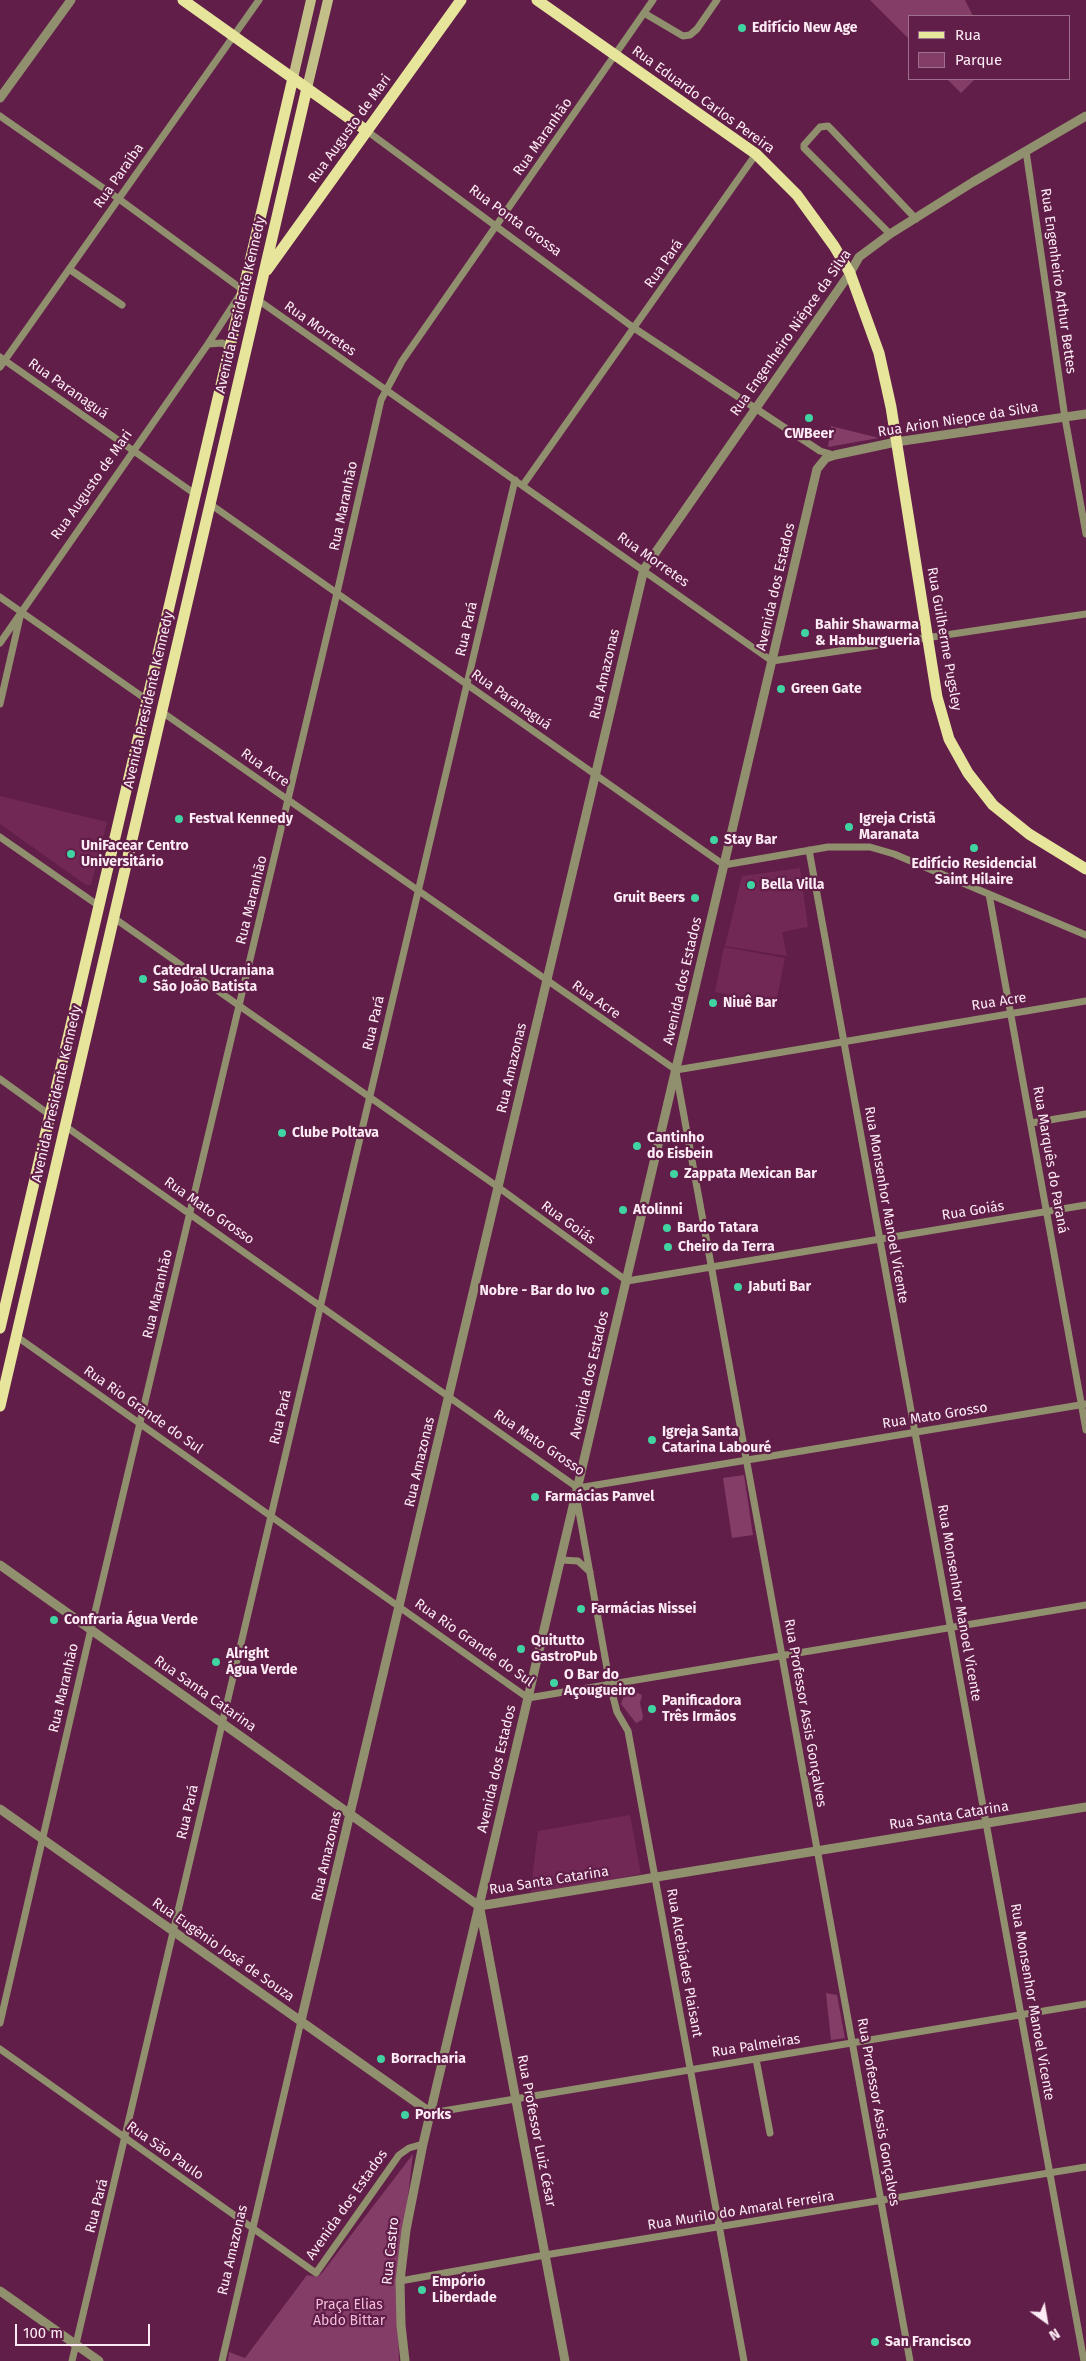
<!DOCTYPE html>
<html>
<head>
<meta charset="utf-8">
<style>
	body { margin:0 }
	#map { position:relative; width:1086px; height:2361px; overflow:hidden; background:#611e48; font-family:"Fira Sans",sans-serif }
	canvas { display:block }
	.legend { position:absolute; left:908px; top:15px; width:162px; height:65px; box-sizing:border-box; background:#611e48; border:1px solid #9f708d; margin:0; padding:6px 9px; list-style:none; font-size:15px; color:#fcebf4 }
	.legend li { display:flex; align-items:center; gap:10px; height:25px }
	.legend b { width:25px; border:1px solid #9f708d }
	.north { position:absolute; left:1021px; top:2296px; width:50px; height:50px; -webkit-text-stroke:4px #611e48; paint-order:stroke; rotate:148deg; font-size:14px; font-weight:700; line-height:20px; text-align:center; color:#fcebf4 }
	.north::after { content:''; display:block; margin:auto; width:18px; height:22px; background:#fcebf4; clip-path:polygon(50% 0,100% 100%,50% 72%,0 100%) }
	.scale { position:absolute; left:15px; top:2324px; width:135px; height:22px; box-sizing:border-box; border:2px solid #fcebf4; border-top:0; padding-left:6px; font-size:15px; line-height:18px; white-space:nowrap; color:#fcebf4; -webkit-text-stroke:4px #611e48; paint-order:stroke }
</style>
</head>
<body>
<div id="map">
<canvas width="1086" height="2361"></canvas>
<ul class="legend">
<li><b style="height:6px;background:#e7e49c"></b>Rua</li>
<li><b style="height:14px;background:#843d67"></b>Parque</li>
</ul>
<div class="north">N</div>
<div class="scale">100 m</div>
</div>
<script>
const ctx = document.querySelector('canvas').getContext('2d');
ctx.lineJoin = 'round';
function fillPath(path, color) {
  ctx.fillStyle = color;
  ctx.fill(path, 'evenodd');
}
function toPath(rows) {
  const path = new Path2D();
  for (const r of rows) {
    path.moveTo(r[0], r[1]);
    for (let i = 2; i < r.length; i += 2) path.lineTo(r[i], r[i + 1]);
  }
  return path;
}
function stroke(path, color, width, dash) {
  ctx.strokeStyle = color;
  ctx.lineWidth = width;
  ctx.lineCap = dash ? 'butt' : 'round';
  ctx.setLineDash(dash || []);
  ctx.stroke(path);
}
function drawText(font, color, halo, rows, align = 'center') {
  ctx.font = font + ' "Fira Sans",sans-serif';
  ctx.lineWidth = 4.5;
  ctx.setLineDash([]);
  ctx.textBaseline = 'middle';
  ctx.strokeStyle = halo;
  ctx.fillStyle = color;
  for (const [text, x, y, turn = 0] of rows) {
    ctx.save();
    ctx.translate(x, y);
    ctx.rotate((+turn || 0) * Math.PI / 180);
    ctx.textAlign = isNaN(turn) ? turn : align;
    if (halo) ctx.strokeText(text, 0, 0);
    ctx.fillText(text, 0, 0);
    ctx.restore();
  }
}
fillPath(toPath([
	[0,796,107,822,91,885,86,885,0,824],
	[800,868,808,927,782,932,787,956,725,946,742,876],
	[724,947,785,958,776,1003,715,992],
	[630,1815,641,1874,530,1896,538,1831]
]), '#712855');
fillPath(toPath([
	[870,0,965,0,973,16,910,16,910,40],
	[947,79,975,79,961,93],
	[831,426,879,438,828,447],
	[744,1475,753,1535,732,1538,723,1478],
	[636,1692,642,1695,640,1703,643,1716,642,1720,636,1723,621,1704,624,1695],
	[826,1993,837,1995,845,2038,831,2040],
	[413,2154,397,2291,399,2361,228,2361,229,2352,245,2358,307,2275,317,2277,322,2273]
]), '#843d67');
stroke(toPath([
	[644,13,683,36,690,35,697,29,717,0],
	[0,116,119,199,243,290,208,344,0,643],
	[367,131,634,328,820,451,834,455],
	[1026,151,1065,418,1086,534],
	[890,234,804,148,804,145,820,127,828,126,833,131,916,219],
	[69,269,122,305],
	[258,300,772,661,1086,614],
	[208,344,222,343,230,347],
	[0,357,195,494],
	[0,367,259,0],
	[523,485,756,154],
	[210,504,724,865,828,847,870,847,894,854,1086,935],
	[0,597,147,700],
	[0,704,20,617],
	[162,712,676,1070,1086,1001],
	[0,837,99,906],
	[809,850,1084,2361],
	[989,894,1086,1430],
	[114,918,498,1187,627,1281,1086,1205],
	[676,1072,910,2361],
	[0,1079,50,1115],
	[1031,1123,1086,1114],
	[65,1126,578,1488,1086,1404],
	[16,1336,528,1698,1086,1605],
	[576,1495,610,1685,617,1712,628,1731,744,2361],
	[561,1560,578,1561,590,1572],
	[0,2023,91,1629,337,593,381,400,402,361,653,0],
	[0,2049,316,2273,399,2155,409,2148,423,2144],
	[756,2059,770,2133],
	[431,2113,1086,2004],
	[400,2281,545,2255,1086,2167],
	[72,2361,515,480],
	[222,2361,301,2021]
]), '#91906e', 7);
stroke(toPath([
	[0,98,71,0],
	[0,1565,479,1906,1086,1807],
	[0,1809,431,2113],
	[480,1909,565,2361],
	[301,2021,644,569,850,273,859,257,890,234,973,182,1086,116],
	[0,2291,99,2361],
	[405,2361,401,2325,400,2281,406,2230,423,2144,817,469,826,458,835,455,896,442,1086,414]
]), '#91906e', 9);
stroke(toPath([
	[293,78,311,0],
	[307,88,328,0]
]), '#c2bf88', 10);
stroke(toPath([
	[183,0,367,131],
	[537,0,756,154,797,195,834,246,850,273,879,353,891,407,937,697,949,739,968,773,993,805,1029,834,1086,869],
	[267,270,461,0],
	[0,1328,293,78],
	[0,1406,307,88]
]), '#e7e49c', 11);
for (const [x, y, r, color] of [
	[742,28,5,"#40d4a2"],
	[809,418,5,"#40d4a2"],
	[805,633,5,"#40d4a2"],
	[781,689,5,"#40d4a2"],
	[179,819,5,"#40d4a2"],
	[849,827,5,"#40d4a2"],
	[714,840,5,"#40d4a2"],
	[974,848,5,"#40d4a2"],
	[71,854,5,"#40d4a2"],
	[751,885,5,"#40d4a2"],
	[695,898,5,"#40d4a2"],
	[143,979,5,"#40d4a2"],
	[713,1003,5,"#40d4a2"],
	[282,1133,5,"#40d4a2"],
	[637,1146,5,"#40d4a2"],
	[674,1174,5,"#40d4a2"],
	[623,1210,5,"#40d4a2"],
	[667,1228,5,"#40d4a2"],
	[668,1247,5,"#40d4a2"],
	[738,1287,5,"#40d4a2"],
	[605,1291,5,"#40d4a2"],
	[652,1440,5,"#40d4a2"],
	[535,1497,5,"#40d4a2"],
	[581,1609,5,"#40d4a2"],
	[54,1620,5,"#40d4a2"],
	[521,1649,5,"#40d4a2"],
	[216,1662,5,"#40d4a2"],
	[554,1683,5,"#40d4a2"],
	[652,1709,5,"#40d4a2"],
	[381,2059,5,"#40d4a2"],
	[405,2115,5,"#40d4a2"],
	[422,2290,5,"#40d4a2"],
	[875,2342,5,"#40d4a2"]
]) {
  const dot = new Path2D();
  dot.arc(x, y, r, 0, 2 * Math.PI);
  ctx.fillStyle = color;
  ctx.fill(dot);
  stroke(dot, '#611e48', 2);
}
drawText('bold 14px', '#fcebf4', '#611e48', [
	["Edifício New Age",752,28],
	["CWBeer",809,434,"center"],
	["Bahir Shawarma",815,625],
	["& Hamburgueria",815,641],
	["Green Gate",791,689],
	["Festval Kennedy",189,819],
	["Igreja Cristã",859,819],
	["Maranata",859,835],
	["Stay Bar",724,840],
	["UniFacear Centro",81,846],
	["Universitário",81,862],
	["Edifício Residencial",974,864,"center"],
	["Saint Hilaire",974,880,"center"],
	["Bella Villa",761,885],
	["Gruit Beers",685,898,"right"],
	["Catedral Ucraniana",153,971],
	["São João Batista",153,987],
	["Niuê Bar",723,1003],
	["Clube Poltava",292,1133],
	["Cantinho",647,1138],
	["do Eisbein",647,1154],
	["Zappata Mexican Bar",684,1174],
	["Atolinni",633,1210],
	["Bardo Tatara",677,1228],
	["Cheiro da Terra",678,1247],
	["Jabuti Bar",748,1287],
	["Nobre - Bar do Ivo",595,1291,"right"],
	["Igreja Santa",662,1432],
	["Catarina Labouré",662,1448],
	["Farmácias Panvel",545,1497],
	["Farmácias Nissei",591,1609],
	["Confraria Água Verde",64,1620],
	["Quitutto",531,1641],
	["GastroPub",531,1657],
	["Alright",226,1654],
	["Água Verde",226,1670],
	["O Bar do",564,1675],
	["Açougueiro",564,1691],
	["Panificadora",662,1701],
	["Três Irmãos",662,1717],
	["Borracharia",391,2059],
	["Porks",415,2115],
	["Empório",432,2282],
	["Liberdade",432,2298],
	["San Francisco",885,2342]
], 'left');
drawText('14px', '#fcebf4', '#611e48', [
	["Rua Eduardo Carlos Pereira",703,100,36],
	["Rua Augusto de Mari",350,129,-54],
	["Rua Maranhão",543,137,-55],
	["Rua Paraíba",119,176,-55],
	["Rua Ponta Grossa",515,221,36],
	["Rua Pará",664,264,-55],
	["Rua Engenheiro Arthur Bettes",1058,281,82],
	["Avenida Presidente Kennedy",241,305,-77],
	["Rua Morretes",320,329,35],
	["Rua Engenheiro Niépce da Silva",791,333,-55],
	["Rua Paranaguá",68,389,35],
	["Rua Arion Niepce da Silva",958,420,-9],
	["Rua Augusto de Mari",92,485,-55],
	["Rua Maranhão",344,506,-78],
	["Rua Morretes",653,560,35],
	["Avenida dos Estados",776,587,-77],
	["Rua Pará",467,629,-77],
	["Rua Guilherme Pugsley",944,639,80],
	["Rua Amazonas",605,674,-77],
	["Avenida Presidente Kennedy",149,700,-77],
	["Rua Paranaguá",511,700,35],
	["Rua Acre",265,768,35],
	["Rua Maranhão",252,900,-76],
	["Avenida dos Estados",683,981,-77],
	["Rua Acre",596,1000,35],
	["Rua Acre",999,1002,-9],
	["Rua Pará",374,1023,-77],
	["Rua Amazonas",512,1068,-77],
	["Avenida Presidente Kennedy",57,1094,-77],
	["Rua Marquês do Paraná",1050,1160,80],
	["Rua Monsenhor Manoel Vicente",886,1205,80],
	["Rua Mato Grosso",209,1211,35],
	["Rua Goiás",973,1211,-9],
	["Rua Goiás",568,1223,36],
	["Rua Maranhão",158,1294,-77],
	["Avenida dos Estados",590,1375,-77],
	["Rua Rio Grande do Sul",143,1410,35],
	["Rua Mato Grosso",935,1416,-9],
	["Rua Pará",281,1417,-77],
	["Rua Mato Grosso",539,1443,34],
	["Rua Amazonas",420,1462,-77],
	["Rua Monsenhor Manoel Vicente",959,1603,80],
	["Rua Rio Grande do Sul",474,1643,35],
	["Rua Maranhão",64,1688,-77],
	["Rua Santa Catarina",205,1694,35],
	["Rua Professor Assis Gonçalves",805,1713,80],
	["Avenida dos Estados",497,1769,-77],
	["Rua Pará",188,1812,-77],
	["Rua Santa Catarina",949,1816,-9],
	["Rua Amazonas",327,1856,-77],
	["Rua Santa Catarina",549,1881,-9],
	["Rua Eugênio José de Souza",223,1950,35],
	["Rua Alcebíades Plaisant",684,1963,80],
	["Rua Monsenhor Manoel Vicente",1032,2002,80],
	["Rua Palmeiras",756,2046,-9],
	["Rua Professor Assis Gonçalves",878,2112,80],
	["Rua Professor Luiz César",536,2131,79],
	["Rua São Paulo",165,2151,35],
	["Avenida dos Estados",347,2205,-55],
	["Rua Pará",97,2206,-76],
	["Rua Murilo do Amaral Ferreira",741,2211,-9],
	["Rua Amazonas",233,2250,-77],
	["Rua Castro",391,2251,-84]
]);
drawText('14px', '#f1bfd9', '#611e48', [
	["Praça Elias",349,2305],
	["Abdo Bittar",349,2321]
]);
</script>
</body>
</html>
